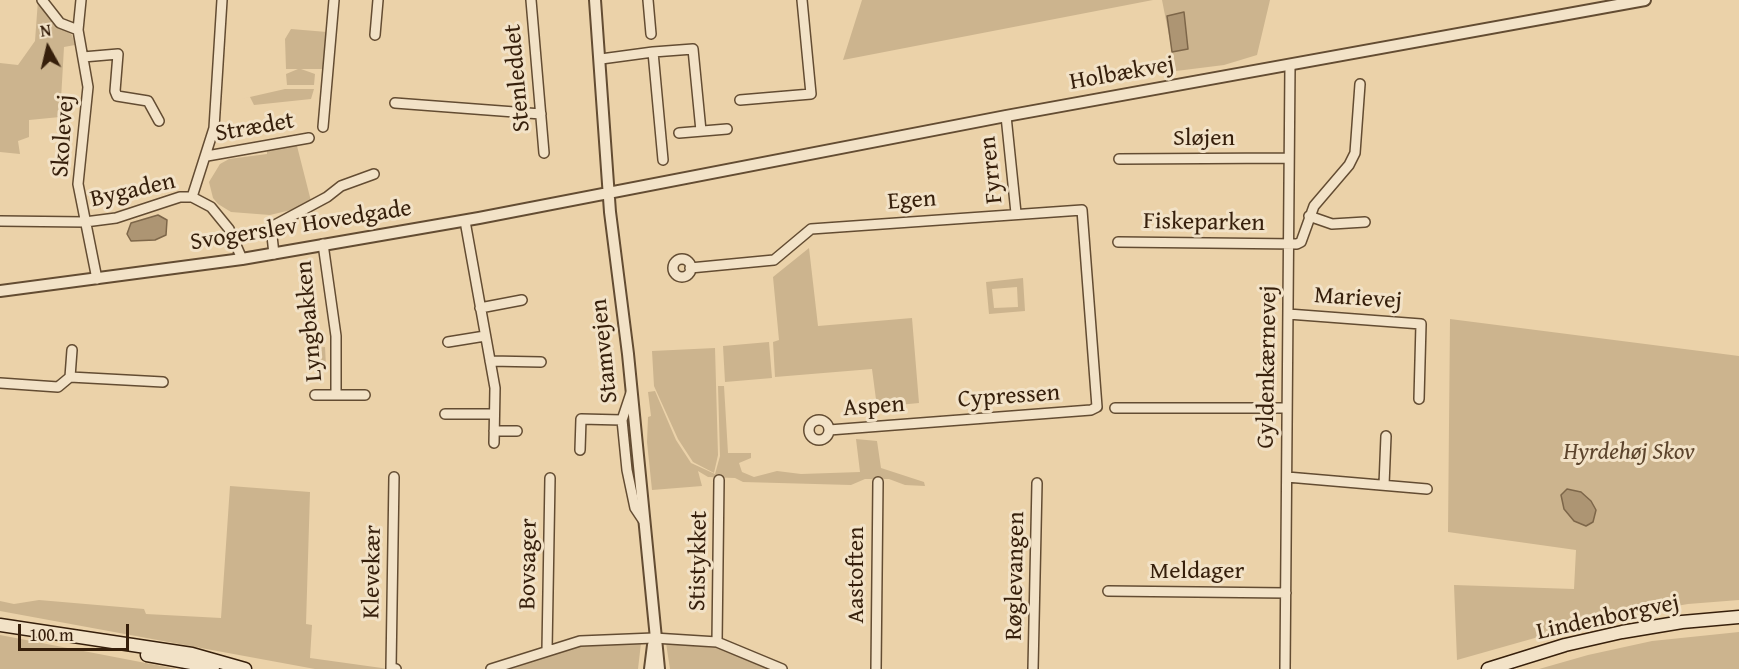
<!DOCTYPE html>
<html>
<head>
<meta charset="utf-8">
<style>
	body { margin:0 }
	#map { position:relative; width:1739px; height:669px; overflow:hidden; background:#ebd2a9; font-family:"Gentium Book Plus",serif }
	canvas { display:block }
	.north { position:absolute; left:18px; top:18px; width:60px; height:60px; -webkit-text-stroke:4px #f2e2c7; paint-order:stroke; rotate:352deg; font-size:16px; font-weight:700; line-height:24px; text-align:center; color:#361f0b }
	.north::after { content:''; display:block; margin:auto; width:21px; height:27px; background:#361f0b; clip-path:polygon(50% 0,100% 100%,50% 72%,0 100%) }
	.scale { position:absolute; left:18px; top:624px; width:111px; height:27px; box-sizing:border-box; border:3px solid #361f0b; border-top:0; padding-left:8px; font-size:18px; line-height:21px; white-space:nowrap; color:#361f0b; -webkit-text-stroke:4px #f2e2c7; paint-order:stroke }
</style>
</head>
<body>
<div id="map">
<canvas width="1739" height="669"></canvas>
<div class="north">N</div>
<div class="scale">100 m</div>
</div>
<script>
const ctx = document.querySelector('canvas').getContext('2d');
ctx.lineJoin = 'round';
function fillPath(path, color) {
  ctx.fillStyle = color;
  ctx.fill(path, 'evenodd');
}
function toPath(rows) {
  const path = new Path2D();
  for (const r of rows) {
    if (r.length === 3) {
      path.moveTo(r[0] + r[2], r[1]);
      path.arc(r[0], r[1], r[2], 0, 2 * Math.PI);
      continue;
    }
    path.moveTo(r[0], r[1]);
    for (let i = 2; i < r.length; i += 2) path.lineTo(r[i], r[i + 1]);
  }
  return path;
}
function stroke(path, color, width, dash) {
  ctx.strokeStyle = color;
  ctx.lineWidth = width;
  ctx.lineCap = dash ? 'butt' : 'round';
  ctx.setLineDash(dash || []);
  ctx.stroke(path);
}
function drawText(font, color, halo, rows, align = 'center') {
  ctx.font = font + ' "Gentium Book Plus",serif';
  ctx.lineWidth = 6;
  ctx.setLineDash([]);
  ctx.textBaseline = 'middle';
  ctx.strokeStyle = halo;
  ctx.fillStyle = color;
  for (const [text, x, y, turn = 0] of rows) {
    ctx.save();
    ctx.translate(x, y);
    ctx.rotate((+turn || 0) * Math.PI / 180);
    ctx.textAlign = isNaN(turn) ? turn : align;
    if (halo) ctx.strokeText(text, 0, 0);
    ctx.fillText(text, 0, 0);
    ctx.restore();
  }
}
fillPath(toPath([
	[38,0,56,23,72,35,75,45,64,47,60,117,29,120,29,137,18,141,20,154,0,152,0,63,18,65,35,41],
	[862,0,1153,0,843,60],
	[1162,0,1270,0,1257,55,1224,65,1176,71],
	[291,29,327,32,324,69,301,69,315,74,314,85,287,85,286,74,298,69,286,69,285,39],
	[285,89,314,89,311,99,254,105,250,97,228,102],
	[297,146,312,205,270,215,231,212,218,204,213,198,209,182,220,164,229,159,267,154,267,149],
	[809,248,818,326,912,318,919,403,877,407,872,369,775,377,773,342,779,340,773,277],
	[1023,278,1025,311,989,314,986,282],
	[1017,287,1018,307,994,308,992,289],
	[1450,319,1739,356,1739,600,1688,604,1602,619,1457,660,1454,585,1574,589,1576,550,1448,532],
	[769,342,772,378,725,382,723,346],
	[325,347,326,366,316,367,315,348],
	[715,348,718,455,714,473,693,462,678,439,654,386,652,351],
	[718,386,724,386,728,453,751,453,751,458,739,463,742,472,754,477,777,471,801,474,860,472,856,439,877,441,881,468,924,482,925,486,905,485,889,479,865,479,851,485,743,482,735,478,708,477,698,471,702,486,652,490,647,442,648,417,651,416,648,392,655,391,676,440,691,463,715,474,720,456],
	[230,486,310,492,306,624,312,625,310,658,389,669,315,669,0,611,0,601,14,604,39,600,144,609,146,614,221,618],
	[1739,632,1739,669,1539,669,1588,655,1652,641],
	[0,635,177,669,0,669],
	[641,643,638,669,497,669,547,653,584,645],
	[666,643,726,649,771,669,670,669]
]), '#ccb48e');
const water = toPath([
	[1184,12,1188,49,1172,52,1167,16,1184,12],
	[158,215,167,220,166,235,155,240,131,241,127,234,131,223,158,215],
	[1567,489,1581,492,1591,501,1596,510,1593,522,1586,526,1574,521,1564,509,1561,495,1567,489]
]);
fillPath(water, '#ad9573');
stroke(water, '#7d6649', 1.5);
const minor = toPath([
	[42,0,60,23,78,30],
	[81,0,78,30,88,87,78,184,97,279],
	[531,0,544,153],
	[648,0,651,34],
	[375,35,378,0],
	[653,52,693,49,701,131],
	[83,57,118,54,115,91,117,96,148,101,159,121],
	[601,59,653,52,663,160],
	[740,100,811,94,802,0],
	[395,103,541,114],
	[1006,116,1016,213],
	[323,127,334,0],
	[679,133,727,129],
	[207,156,309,138],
	[1119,159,1289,158],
	[192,197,214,128,222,0],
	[1309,216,1332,224,1365,222],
	[0,221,85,222,116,218,180,197,192,197,211,207,229,229,242,259],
	[465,221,495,388,494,443],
	[1118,242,1297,244,1301,242,1314,206,1349,165,1355,153,1360,84],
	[323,244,336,336,336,395,365,395],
	[274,254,271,227,327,197,341,186,374,174],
	[682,268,9],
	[690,268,774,260,811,229,1082,210,1097,407,1091,410,829,430],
	[480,308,522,300],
	[1288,314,1421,324,1419,399],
	[448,342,485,336],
	[490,361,541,362],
	[70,377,72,350],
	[0,383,58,387,70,377,163,382],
	[631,393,622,420,627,470,635,508,643,520],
	[315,395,336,395],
	[1115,408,1287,408],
	[445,414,494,414],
	[819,430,10],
	[494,431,517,431],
	[580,450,581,419,622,420],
	[394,477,391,668,396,669],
	[1287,477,1427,489],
	[1384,485,1386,436],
	[1108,591,1286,593],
	[717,642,719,480],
	[547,650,550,478],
	[491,669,580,641,654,638,717,642,782,669],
	[876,669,878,482],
	[1033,669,1037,483],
	[1285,669,1290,65]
]);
const tertiary = toPath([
	[595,0,610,212,628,354,659,669],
	[0,291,242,259,479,218,1006,116,1645,0],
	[650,669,653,645]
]);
const secondary = toPath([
	[0,625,192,654,245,669],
	[147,655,213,667],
	[1488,669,1565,645,1622,632,1682,622,1739,617]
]);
stroke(minor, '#634c32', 12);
stroke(tertiary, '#634c32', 14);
stroke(secondary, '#361f0b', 15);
stroke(minor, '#f2e2c7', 9);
stroke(tertiary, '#f2e2c7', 10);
stroke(secondary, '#f2e2c7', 12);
drawText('24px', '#361f0b', '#f2e2c7', [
	["Holbækvej",1122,74,-10],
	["Stenleddet",518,78,-95],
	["Strædet",255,128,-10],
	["Skolevej",64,136,-86],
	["Sløjen",1204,139],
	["Fyrren",992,170,-96],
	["Bygaden",133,191,-13],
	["Egen",912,201,-4],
	["Fiskeparken",1204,223,1],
	["Svogerslev Hovedgade",301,226,-9],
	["Marievej",1358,299,4],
	["Lyngbakken",310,321,-95],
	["Stamvejen",605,351,-96],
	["Gyldenkærnevej",1268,367,-89],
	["Cypressen",1009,397,-4],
	["Aspen",874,407,-4],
	["Stistykket",699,561,-89],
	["Bovsager",529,564,-89],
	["Klevekær",373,572,-89],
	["Meldager",1197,572],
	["Aastoften",857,575,-90],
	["Røglevangen",1016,576,-89],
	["Lindenborgvej",1608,618,-12]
]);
drawText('italic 24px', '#5c442c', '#f2e2c7', [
	["Hyrdehøj Skov",1629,453]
]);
</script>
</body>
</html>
